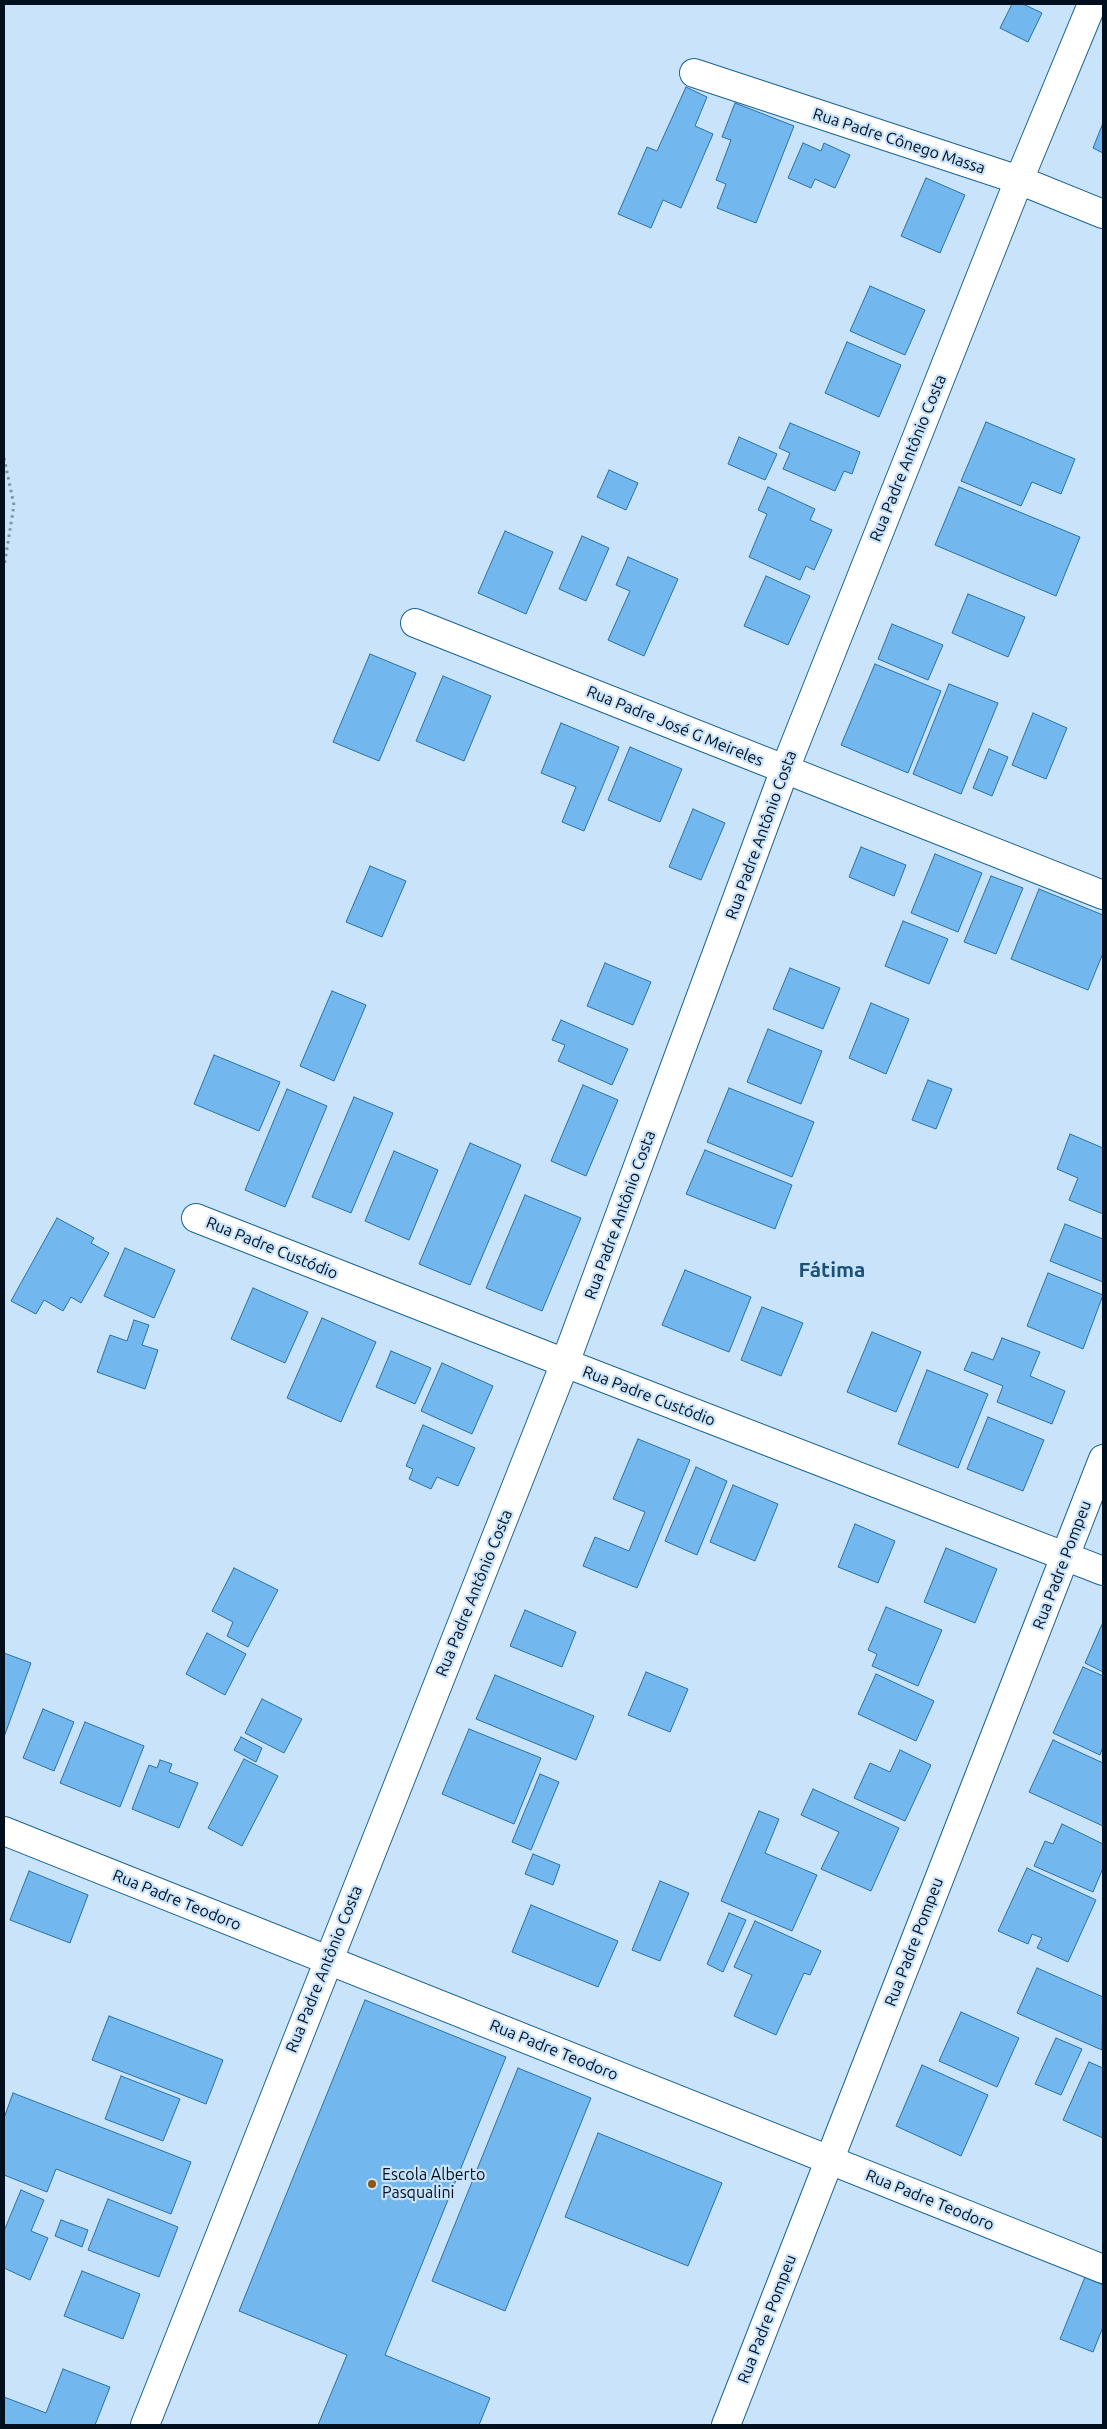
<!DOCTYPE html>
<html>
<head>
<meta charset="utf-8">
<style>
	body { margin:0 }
	#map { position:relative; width:1107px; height:2429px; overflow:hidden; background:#c9e4fa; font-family:Ubuntu,sans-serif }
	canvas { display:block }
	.frame { position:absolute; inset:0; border:5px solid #000f1e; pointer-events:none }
</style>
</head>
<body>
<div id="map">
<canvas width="1107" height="2429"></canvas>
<div class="frame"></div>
</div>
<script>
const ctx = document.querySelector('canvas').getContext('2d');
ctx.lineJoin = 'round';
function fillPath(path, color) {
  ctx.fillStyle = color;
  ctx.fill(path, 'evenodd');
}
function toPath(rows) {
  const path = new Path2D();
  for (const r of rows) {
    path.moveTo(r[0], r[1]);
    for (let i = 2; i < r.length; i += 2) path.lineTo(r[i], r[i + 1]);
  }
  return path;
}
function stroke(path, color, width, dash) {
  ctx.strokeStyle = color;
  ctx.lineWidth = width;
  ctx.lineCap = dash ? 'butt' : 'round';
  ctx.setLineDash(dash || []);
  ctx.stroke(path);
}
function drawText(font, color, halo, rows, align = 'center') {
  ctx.font = font + ' Ubuntu,sans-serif';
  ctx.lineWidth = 4.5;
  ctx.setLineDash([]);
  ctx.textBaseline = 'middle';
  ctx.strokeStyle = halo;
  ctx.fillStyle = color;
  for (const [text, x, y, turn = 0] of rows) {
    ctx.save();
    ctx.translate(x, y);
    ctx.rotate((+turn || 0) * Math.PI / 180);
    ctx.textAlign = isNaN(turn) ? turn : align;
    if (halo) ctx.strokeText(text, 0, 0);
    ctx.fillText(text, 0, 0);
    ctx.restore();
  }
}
const building = toPath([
	[1012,4,1023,4,1042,13,1028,42,1000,28,1012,4],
	[686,87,707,97,695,126,713,134,681,208,663,200,651,228,618,214,647,147,657,151,686,87],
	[735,103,794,126,756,223,717,208,726,184,716,180,731,140,722,137,735,103],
	[1103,123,1103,153,1093,148,1103,123],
	[803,143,821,151,824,143,850,155,835,188,815,179,811,188,788,178,803,143],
	[926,178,965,195,940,253,901,236,926,178],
	[870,286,925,310,905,355,850,331,870,286],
	[847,342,901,365,879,417,825,393,847,342],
	[986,422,1075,459,1061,494,1032,482,1021,506,961,481,986,422],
	[790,423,860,452,852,474,844,471,835,491,783,469,790,453,779,448,790,423],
	[739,437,777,454,765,480,728,464,739,437],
	[609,470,638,483,626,510,597,497,609,470],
	[768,487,815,509,810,520,832,530,814,570,806,566,800,580,749,557,767,514,758,510,768,487],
	[959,487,1080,537,1056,596,935,545,959,487],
	[505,531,553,552,526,614,478,593,505,531],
	[582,536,609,548,586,601,559,589,582,536],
	[628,557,678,579,644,656,608,640,630,591,616,585,628,557],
	[766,576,810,596,788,645,744,626,766,576],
	[968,594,1025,617,1008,657,952,633,968,594],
	[892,624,943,645,928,680,878,659,892,624],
	[370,654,416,673,379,761,333,742,370,654],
	[875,664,941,691,908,773,841,745,875,664],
	[443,676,491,696,464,761,416,741,443,676],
	[949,684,998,703,961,794,913,774,949,684],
	[1033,713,1067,728,1046,779,1012,765,1033,713],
	[561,723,619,747,584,831,562,822,576,787,541,773,561,723],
	[630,747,682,769,660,822,608,800,630,747],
	[989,749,1008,757,992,796,973,788,989,749],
	[693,809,725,823,701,880,669,867,693,809],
	[861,847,906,865,894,896,849,877,861,847],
	[935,854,982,873,958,932,911,913,935,854],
	[370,866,406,881,382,937,346,922,370,866],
	[991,876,1023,888,996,954,964,942,991,876],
	[1039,889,1103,915,1103,953,1088,990,1011,959,1039,889],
	[903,921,948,939,929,984,885,966,903,921],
	[605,963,651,982,633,1025,587,1006,605,963],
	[790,968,840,988,823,1029,773,1009,790,968],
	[332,991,366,1005,334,1081,300,1066,332,991],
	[871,1003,909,1019,886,1074,849,1058,871,1003],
	[561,1020,628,1049,612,1085,558,1061,565,1045,552,1040,561,1020],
	[768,1029,822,1051,801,1104,747,1082,768,1029],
	[214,1055,280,1082,259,1131,194,1104,214,1055],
	[928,1080,952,1089,936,1129,912,1120,928,1080],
	[583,1085,618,1100,586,1176,551,1161,583,1085],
	[729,1088,814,1122,792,1177,707,1142,729,1088],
	[287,1089,327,1106,285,1207,245,1190,287,1089],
	[354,1097,393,1113,351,1213,312,1197,354,1097],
	[1070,1134,1103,1148,1103,1214,1069,1200,1078,1178,1057,1169,1070,1134],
	[470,1143,521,1165,470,1285,419,1264,470,1143],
	[705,1150,792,1185,775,1229,686,1194,705,1150],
	[394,1151,438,1170,409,1240,365,1221,394,1151],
	[525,1195,581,1218,542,1311,486,1288,525,1195],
	[57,1218,94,1238,91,1243,109,1253,81,1303,71,1297,63,1311,44,1300,36,1314,11,1301,57,1218],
	[1065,1224,1103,1239,1103,1282,1050,1261,1065,1224],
	[125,1248,175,1270,154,1318,104,1296,125,1248],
	[685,1270,751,1297,729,1352,662,1325,685,1270],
	[1048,1273,1103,1295,1083,1349,1027,1326,1048,1273],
	[253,1288,308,1312,285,1363,231,1339,253,1288],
	[762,1307,803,1323,781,1376,741,1360,762,1307],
	[322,1318,376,1342,341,1422,287,1398,322,1318],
	[134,1320,149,1325,142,1345,158,1350,145,1389,97,1372,110,1335,127,1341,134,1320],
	[872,1332,921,1352,896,1412,847,1392,872,1332],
	[1002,1338,1040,1352,1030,1376,1065,1391,1052,1424,997,1402,1003,1386,964,1370,972,1352,993,1360,1002,1338],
	[391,1351,431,1368,415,1404,376,1387,391,1351],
	[442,1363,493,1386,472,1434,421,1411,442,1363],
	[927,1370,988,1394,958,1468,898,1444,927,1370],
	[988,1417,1044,1440,1023,1491,967,1469,988,1417],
	[423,1425,475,1448,458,1486,437,1477,431,1489,409,1479,413,1469,406,1466,423,1425],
	[638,1439,690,1460,637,1588,583,1566,595,1537,629,1551,645,1512,613,1499,638,1439],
	[696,1467,727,1481,697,1555,665,1541,696,1467],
	[733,1485,778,1504,755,1561,710,1542,733,1485],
	[855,1524,895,1541,878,1583,838,1567,855,1524],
	[946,1548,997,1569,975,1623,924,1602,946,1548],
	[234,1568,278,1590,248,1647,227,1636,233,1622,212,1611,234,1568],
	[886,1607,942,1630,918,1686,872,1666,877,1654,868,1650,886,1607],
	[525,1610,576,1632,562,1667,510,1646,525,1610],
	[1103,1622,1103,1672,1085,1663,1103,1622],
	[207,1633,246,1654,225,1695,186,1674,207,1633],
	[4,1653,31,1663,4,1737,4,1653],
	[1083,1667,1103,1676,1103,1747,1100,1755,1053,1733,1083,1667],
	[646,1672,688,1689,670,1732,628,1715,646,1672],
	[876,1674,934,1701,916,1741,858,1714,876,1674],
	[495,1675,594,1716,576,1760,476,1719,495,1675],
	[262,1699,302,1719,284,1753,245,1733,262,1699],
	[43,1709,74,1722,54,1771,23,1758,43,1709],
	[85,1722,144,1746,120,1807,60,1783,85,1722],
	[469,1729,541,1758,514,1824,442,1794,469,1729],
	[241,1737,262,1748,256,1762,234,1750,241,1737],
	[1053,1740,1103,1763,1103,1826,1029,1792,1053,1740],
	[900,1750,931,1765,905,1821,854,1798,870,1763,890,1772,900,1750],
	[244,1759,278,1776,242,1846,208,1828,244,1759],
	[160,1760,172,1764,169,1772,198,1783,179,1828,132,1809,149,1765,157,1768,160,1760],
	[540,1774,559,1782,531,1850,512,1842,540,1774],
	[813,1789,899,1828,871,1891,821,1869,839,1832,801,1815,813,1789],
	[759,1811,779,1819,765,1853,817,1875,792,1931,721,1901,759,1811],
	[1062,1824,1103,1844,1103,1868,1093,1892,1034,1866,1045,1841,1053,1844,1062,1824],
	[533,1854,560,1865,553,1885,525,1874,533,1854],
	[1027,1868,1096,1900,1068,1962,1037,1948,1042,1938,1032,1934,1028,1944,998,1931,1027,1868],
	[29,1871,88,1895,70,1943,10,1920,29,1871],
	[660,1881,689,1893,660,1961,632,1950,660,1881],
	[531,1905,618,1941,598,1987,512,1952,531,1905],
	[729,1913,746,1920,723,1972,707,1964,729,1913],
	[755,1921,821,1951,810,1975,804,1973,776,2035,734,2016,752,1975,734,1967,755,1921],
	[1037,1968,1103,1997,1102,2050,1017,2013,1037,1968],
	[365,2000,506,2057,385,2355,490,2398,479,2425,318,2425,347,2355,239,2311,365,2000],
	[961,2012,1019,2038,997,2087,939,2061,961,2012],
	[109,2016,223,2060,206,2104,92,2060,109,2016],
	[1056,2038,1082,2049,1061,2095,1035,2084,1056,2038],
	[1089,2062,1103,2068,1103,2138,1063,2120,1089,2062],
	[922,2065,988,2095,961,2156,896,2126,922,2065],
	[518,2068,591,2098,505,2311,432,2281,518,2068],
	[121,2076,180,2099,163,2141,105,2119,121,2076],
	[13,2093,191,2162,171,2214,56,2169,47,2192,4,2175,4,2118,13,2093],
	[598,2133,722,2183,688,2266,565,2217,598,2133],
	[21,2190,44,2200,31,2231,48,2238,30,2280,4,2268,4,2231,21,2190],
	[108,2199,178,2227,159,2277,88,2250,108,2199],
	[61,2220,88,2230,82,2247,55,2236,61,2220],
	[82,2271,140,2294,123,2339,64,2316,82,2271],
	[1085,2277,1103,2285,1103,2327,1093,2352,1060,2339,1085,2277],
	[63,2369,110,2387,95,2425,4,2425,4,2397,46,2413,63,2369]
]);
fillPath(building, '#72b7ed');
stroke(building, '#2b71a3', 1);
const minor = toPath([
	[694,73,1019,180,1103,214],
	[415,623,1103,895],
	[196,1218,565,1363,1103,1571],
	[4,1831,1103,2269],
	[145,2425,565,1363,785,769,1019,180,1092,4]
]);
const tertiary = toPath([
	[726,2425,1103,1459]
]);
stroke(minor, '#1a6394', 30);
stroke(tertiary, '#1a6394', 30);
stroke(toPath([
	[4,458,14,505,4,567]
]), '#7d94a7', 3, [2.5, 4]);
stroke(minor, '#fff', 28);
stroke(tertiary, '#fff', 28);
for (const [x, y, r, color] of [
	[372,2184,5,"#8f5511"]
]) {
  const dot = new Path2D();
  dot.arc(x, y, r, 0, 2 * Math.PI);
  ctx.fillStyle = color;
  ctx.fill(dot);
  stroke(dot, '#c9e4fa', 2);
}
drawText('16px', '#000f1e', '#c9e4fa', [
	["Rua Padre Cônego Massa",899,141,18],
	["Rua Padre Antônio Costa",908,458,-68],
	["Rua Padre José G Meireles",675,726,22],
	["Rua Padre Antônio Costa",761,835,-70],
	["Rua Padre Antônio Costa",620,1215,-70],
	["Rua Padre Custódio",272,1248,22],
	["Rua Padre Custódio",649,1396,21],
	["Rua Padre Pompeu",1062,1565,-69],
	["Rua Padre Antônio Costa",474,1593,-68],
	["Rua Padre Teodoro",177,1900,22],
	["Rua Padre Pompeu",914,1942,-69],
	["Rua Padre Antônio Costa",324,1969,-68],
	["Rua Padre Teodoro",554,2050,22],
	["Rua Padre Teodoro",930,2200,22],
	["Rua Padre Pompeu",767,2319,-69]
]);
drawText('16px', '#000f1e', '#c9e4fa', [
	["Escola Alberto",382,2175],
	["Pasqualini",382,2193]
], 'left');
drawText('bold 21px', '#1b5176', '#c9e4fa', [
	["Fátima",832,1270]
]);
</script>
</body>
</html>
